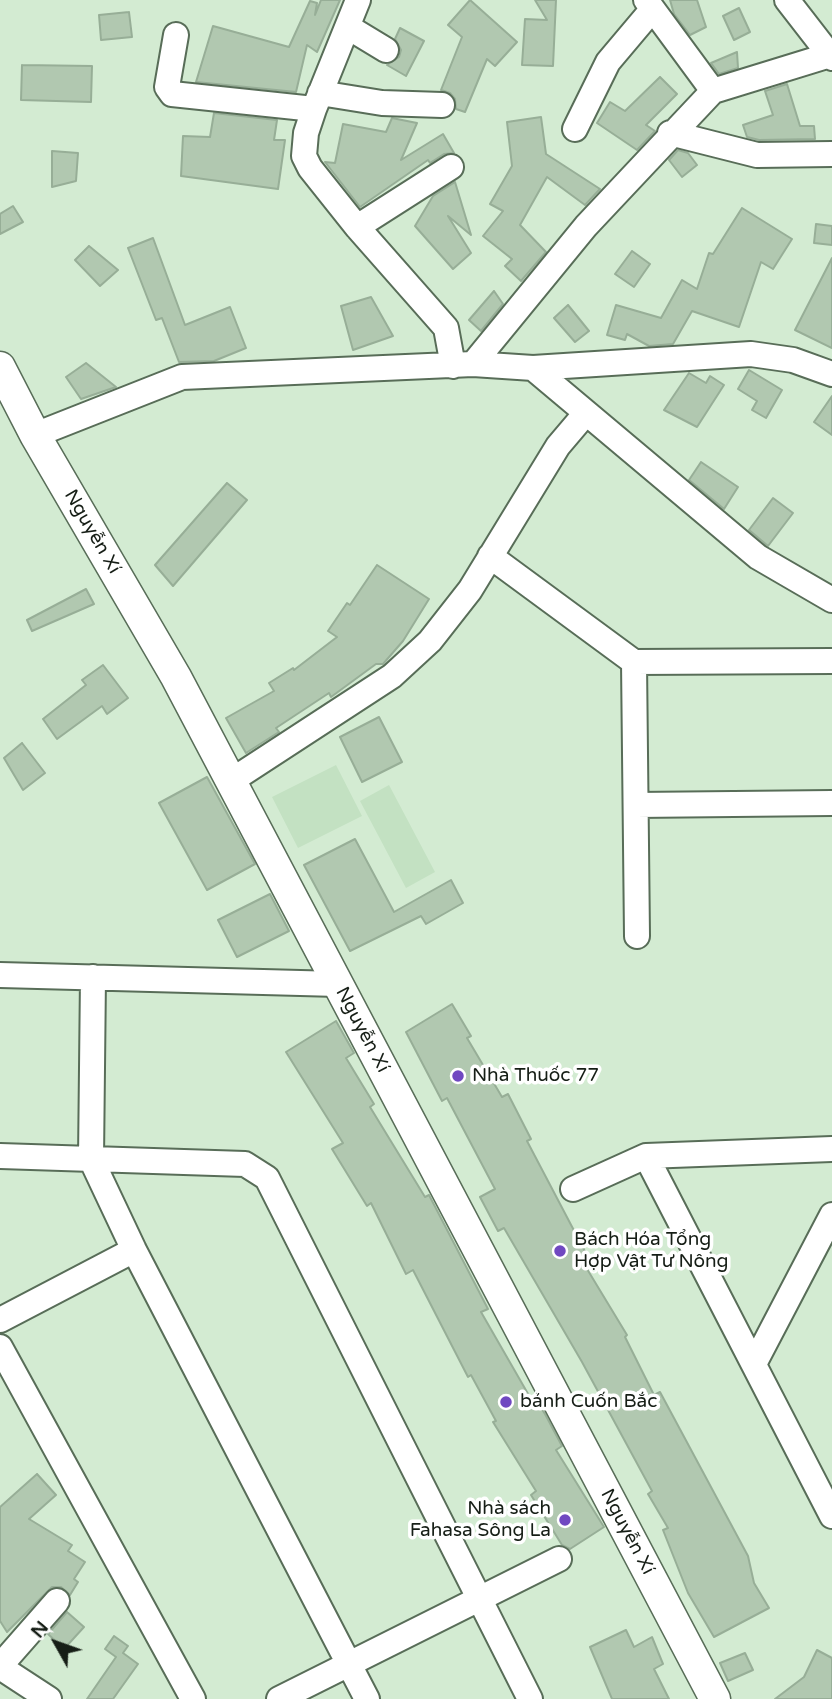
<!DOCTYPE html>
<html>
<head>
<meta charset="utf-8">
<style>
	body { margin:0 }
	#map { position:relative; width:832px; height:1699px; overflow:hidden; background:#d3ebd2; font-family:"Varela Round",sans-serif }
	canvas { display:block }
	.north { position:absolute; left:21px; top:1608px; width:70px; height:70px; -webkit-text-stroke:5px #fff; paint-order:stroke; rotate:310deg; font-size:19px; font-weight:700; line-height:28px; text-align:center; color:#161e16 }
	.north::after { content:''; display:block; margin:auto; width:24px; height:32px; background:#161e16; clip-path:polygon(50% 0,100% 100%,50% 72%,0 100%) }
</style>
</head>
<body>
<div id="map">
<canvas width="832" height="1699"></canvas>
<div class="north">N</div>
</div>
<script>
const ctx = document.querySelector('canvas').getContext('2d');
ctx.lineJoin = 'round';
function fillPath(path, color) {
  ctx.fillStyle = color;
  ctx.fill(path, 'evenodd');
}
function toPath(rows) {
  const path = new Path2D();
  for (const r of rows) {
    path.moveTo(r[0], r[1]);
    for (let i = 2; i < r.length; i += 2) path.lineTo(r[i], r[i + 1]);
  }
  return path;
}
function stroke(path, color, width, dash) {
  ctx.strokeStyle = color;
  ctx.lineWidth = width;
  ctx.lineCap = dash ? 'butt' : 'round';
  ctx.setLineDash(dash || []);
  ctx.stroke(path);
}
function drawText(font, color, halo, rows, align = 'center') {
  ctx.font = font + ' "Varela Round",sans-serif';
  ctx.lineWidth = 7;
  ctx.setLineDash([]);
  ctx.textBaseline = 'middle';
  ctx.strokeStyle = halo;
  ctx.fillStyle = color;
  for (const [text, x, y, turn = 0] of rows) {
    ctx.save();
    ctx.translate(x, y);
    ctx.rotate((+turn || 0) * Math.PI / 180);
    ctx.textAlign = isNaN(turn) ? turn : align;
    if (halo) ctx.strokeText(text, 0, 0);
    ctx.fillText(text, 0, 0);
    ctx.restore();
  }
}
fillPath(toPath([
	[336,765,362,816,298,848,272,797],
	[389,785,435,872,406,888,360,801]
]), '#c3e1c2');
const building = toPath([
	[321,0,340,0,317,52,307,45,296,92,196,82,213,26,289,47,310,1,317,3,315,15,321,0],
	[470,0,517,42,495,66,487,59,465,112,456,109,455,99,450,93,441,90,462,37,448,25,470,0],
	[535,0,556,0,553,66,522,65,525,19,547,20,535,0],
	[670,0,697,0,706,27,690,35,674,14,670,0],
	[739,8,750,32,734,40,723,16,739,8],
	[129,12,132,37,101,40,99,15,129,12],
	[400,28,424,41,406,76,387,65,399,57,401,50,395,39,400,28],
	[737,52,738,68,719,74,711,63,737,52],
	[22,65,92,66,91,102,21,100,22,65],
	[660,77,677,94,646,125,655,131,637,150,597,123,610,102,625,111,660,77],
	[787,84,800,126,814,126,815,139,759,140,747,137,743,125,773,115,765,91,787,84],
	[214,113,277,120,274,140,285,140,278,189,181,176,183,136,210,137,214,113],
	[541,117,546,154,600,189,585,205,547,177,520,225,546,252,521,281,505,266,512,259,483,236,503,211,490,204,512,166,507,122,541,117],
	[392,118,417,123,401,160,443,134,454,153,444,154,430,163,428,160,360,207,325,162,335,163,343,124,386,132,392,118],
	[678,150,688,153,697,165,682,177,669,160,678,150],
	[52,151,78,153,76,181,52,187,52,151],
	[455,182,471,235,448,216,471,253,453,269,415,226,433,196,455,182],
	[13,206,23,222,0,234,0,214,13,206],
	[742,208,792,239,773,269,761,262,739,327,692,311,673,344,649,346,627,334,625,340,607,335,616,305,661,318,682,280,697,289,709,253,713,254,742,208],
	[816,224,832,226,832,245,814,243,816,224],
	[153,238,185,325,230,307,246,348,214,361,179,362,162,318,156,320,128,248,153,238],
	[89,246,118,270,100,286,75,260,89,246],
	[632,251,650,264,634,287,615,274,632,251],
	[832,258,832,348,795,330,832,258],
	[494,291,503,304,481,331,469,320,494,291],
	[371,297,393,336,353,350,341,306,371,297],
	[568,305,589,331,575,342,554,318,568,305],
	[86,363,116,387,81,399,66,377,86,363],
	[749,370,782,390,766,418,752,410,757,401,738,389,749,370],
	[689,373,706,383,710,376,724,385,697,427,664,410,689,373],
	[832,396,832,435,814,422,832,396],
	[701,462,738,487,724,509,689,480,701,462],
	[227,483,247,500,173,586,155,565,227,483],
	[773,498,793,513,768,546,749,530,773,498],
	[377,565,429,599,403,641,383,664,376,664,331,697,329,693,276,728,279,732,246,753,226,718,274,691,269,683,293,668,294,670,337,637,328,631,347,603,350,605,377,565],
	[86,589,94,604,32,631,27,620,86,589],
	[103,665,128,698,107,714,102,706,57,739,43,719,86,685,82,680,103,665],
	[379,717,402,762,362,782,340,737,379,717],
	[22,743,45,773,23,790,4,758,22,743],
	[207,777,255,864,207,890,159,803,207,777],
	[355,839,394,912,451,880,463,903,426,924,421,916,350,951,304,865,355,839],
	[270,894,289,931,237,957,218,920,270,894],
	[452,1004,471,1036,467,1038,502,1097,508,1094,531,1139,527,1141,590,1261,584,1264,627,1335,625,1337,654,1395,660,1392,748,1556,754,1583,769,1608,714,1637,688,1593,663,1530,668,1528,648,1494,652,1491,582,1362,504,1228,498,1231,480,1197,495,1189,447,1098,442,1101,406,1032,452,1004],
	[336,1021,354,1053,346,1058,374,1104,370,1107,425,1197,429,1195,488,1309,481,1312,531,1399,534,1397,545,1414,562,1446,556,1450,604,1527,570,1549,562,1545,531,1495,536,1491,493,1422,496,1421,471,1375,468,1377,413,1270,406,1274,371,1203,367,1206,332,1149,343,1143,286,1052,336,1021],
	[37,1474,56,1495,29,1519,72,1545,68,1551,85,1562,74,1579,78,1582,70,1595,61,1587,52,1587,7,1632,0,1621,0,1507,37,1474],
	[67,1612,84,1627,64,1649,48,1634,67,1612],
	[626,1630,634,1647,652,1637,663,1664,654,1669,669,1699,612,1699,590,1647,626,1630],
	[114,1636,128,1646,123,1653,138,1664,113,1699,87,1699,116,1657,105,1649,114,1636],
	[817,1650,832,1658,832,1699,775,1699,804,1677,817,1650],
	[745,1653,753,1670,728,1681,720,1663,745,1653]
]);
fillPath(building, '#b1c8b0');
stroke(building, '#97ae97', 2);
const minor = toPath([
	[358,0,314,109,306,133,304,156,310,168,357,227,446,328,453,366],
	[646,0,713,91],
	[787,0,832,58],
	[348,27,386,50],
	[176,35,167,87,172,94,314,109],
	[320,93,382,103,442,105],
	[575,129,608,62,651,11],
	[670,133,757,155,832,154],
	[357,227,451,167],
	[473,364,586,226,713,91,830,55],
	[533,368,758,557,832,600],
	[35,435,182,377,473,364,533,368,751,354,793,360,832,374],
	[490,556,634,662],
	[231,781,392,676,430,641,470,590,558,446,586,413],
	[636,805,832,803],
	[637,936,634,662,832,661],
	[0,975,338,984],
	[93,977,91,1159,134,1250,367,1699],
	[0,1156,245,1164,267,1178,530,1699],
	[646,1156,832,1516],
	[573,1189,646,1156,832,1149],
	[0,1320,134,1250],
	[0,1347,193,1699],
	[754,1364,832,1215],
	[0,1666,57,1601],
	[0,1667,49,1699],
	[279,1699,559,1559]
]);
const tertiary = toPath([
	[0,367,35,435,176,677,715,1699]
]);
stroke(minor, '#586d58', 28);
stroke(tertiary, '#586d58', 33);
stroke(minor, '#fff', 24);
stroke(tertiary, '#fff', 30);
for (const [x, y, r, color] of [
	[458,1076,7,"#7048c1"],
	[560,1251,7,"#7048c1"],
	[506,1402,7,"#7048c1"],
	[565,1520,7,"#7048c1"]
]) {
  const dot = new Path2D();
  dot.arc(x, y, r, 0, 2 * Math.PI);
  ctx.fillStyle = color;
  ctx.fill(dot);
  stroke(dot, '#fff', 2.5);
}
drawText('19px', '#161e16', '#fff', [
	["Nguyễn Xí",92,532,60],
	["Nguyễn Xí",362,1030,62],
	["Nguyễn Xí",627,1532,62]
]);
drawText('19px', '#161e16', '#fff', [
	["Nhà Thuốc 77",472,1076],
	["Bách Hóa Tổng",574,1240],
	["Hợp Vật Tư Nông",574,1262],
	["bánh Cuốn Bắc",520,1402],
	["Nhà sách",551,1509,"right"],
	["Fahasa Sông La",551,1531,"right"]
], 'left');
</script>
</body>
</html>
